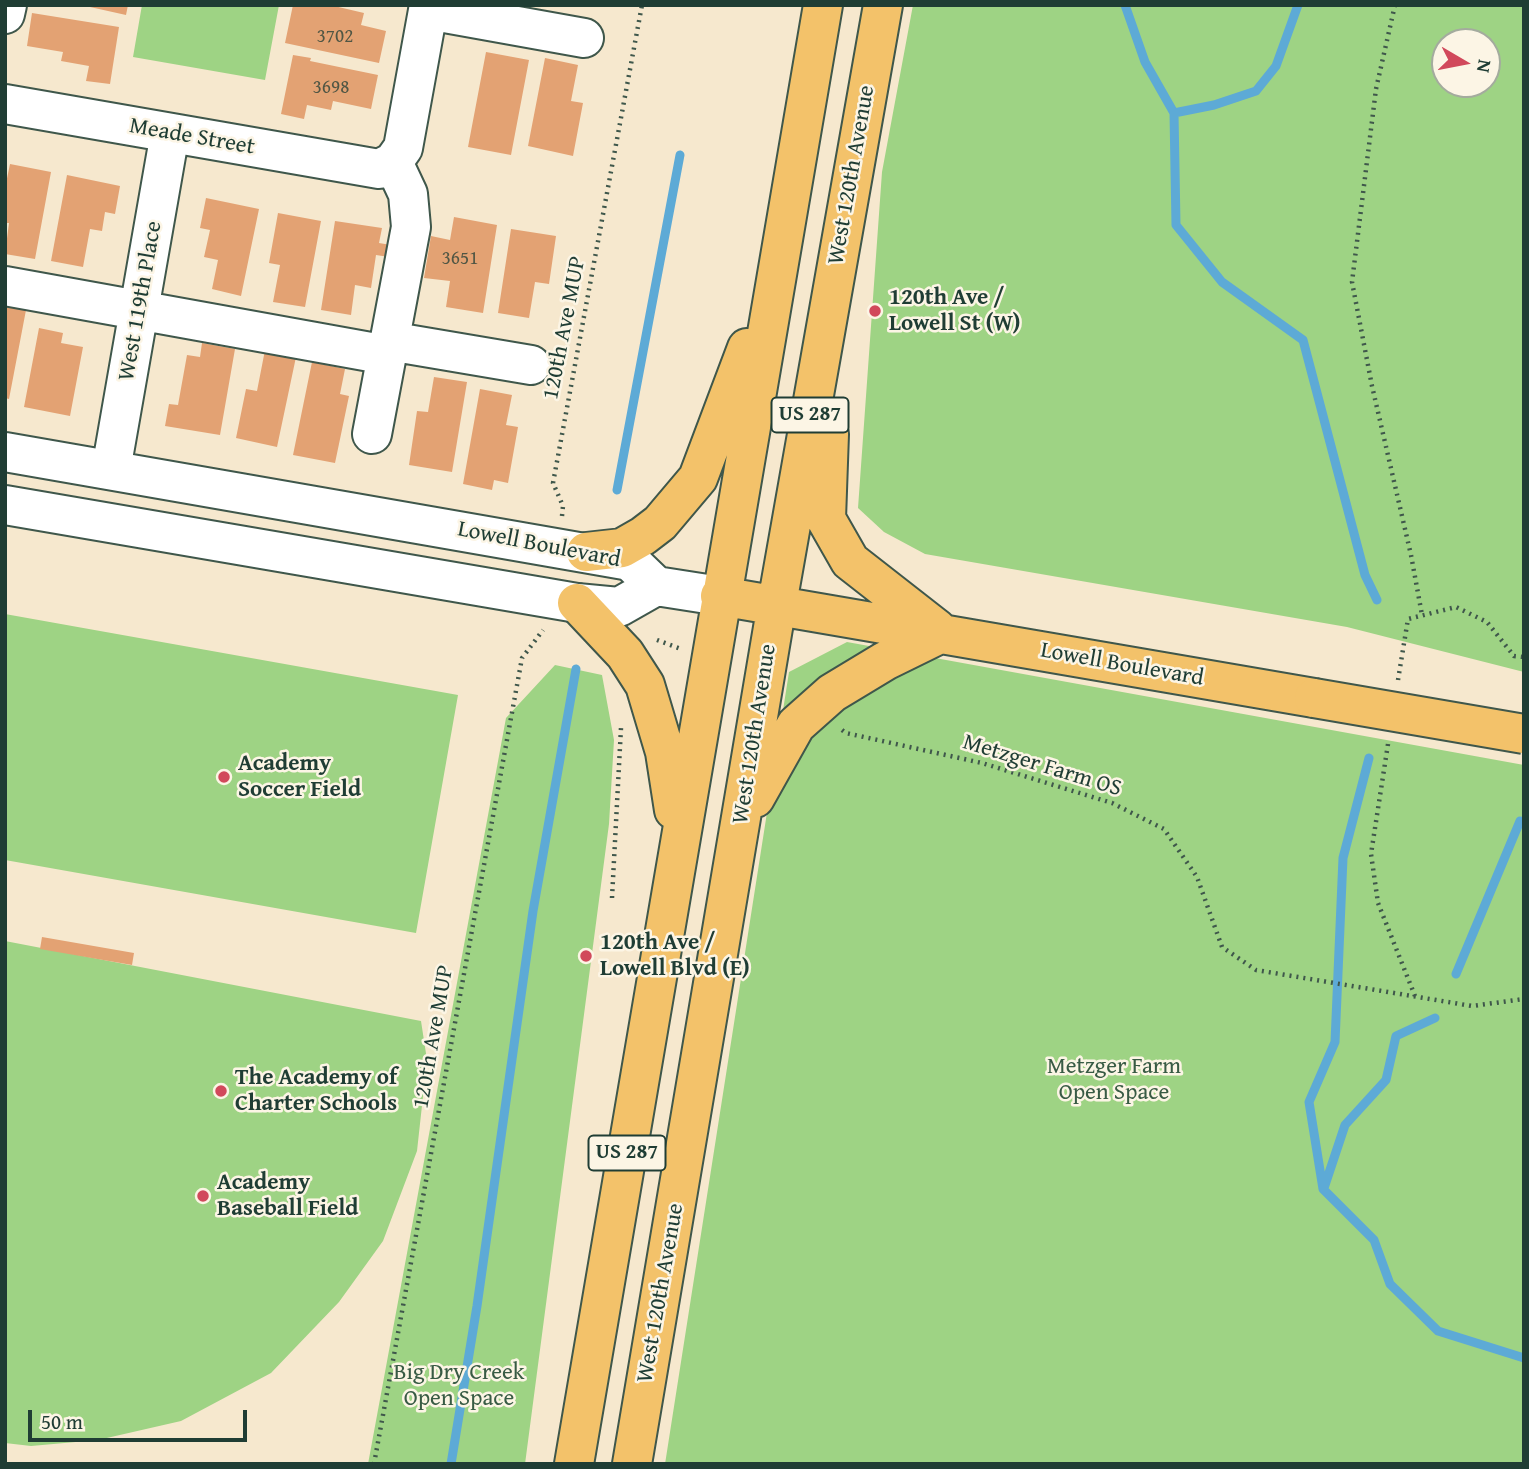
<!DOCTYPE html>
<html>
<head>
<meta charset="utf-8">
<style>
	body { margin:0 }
	#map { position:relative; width:1529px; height:1469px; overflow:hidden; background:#f6e8ce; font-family:"Gentium Book Plus",serif }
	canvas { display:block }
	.frame { position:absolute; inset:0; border:7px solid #1f3d34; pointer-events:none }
	.north { position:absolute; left:1431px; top:28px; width:70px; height:70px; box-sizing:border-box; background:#fcf5e5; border:2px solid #a4ab9e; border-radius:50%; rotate:100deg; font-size:19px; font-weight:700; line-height:28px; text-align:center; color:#1f3d34 }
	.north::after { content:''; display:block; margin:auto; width:24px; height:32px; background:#d1495b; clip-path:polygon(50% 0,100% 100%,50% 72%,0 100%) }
	.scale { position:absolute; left:28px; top:1410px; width:219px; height:32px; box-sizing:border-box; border:4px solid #1f3d34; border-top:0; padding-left:9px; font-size:21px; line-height:24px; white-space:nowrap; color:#1f3d34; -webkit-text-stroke:5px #fcf5e5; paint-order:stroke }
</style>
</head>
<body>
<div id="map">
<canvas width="1529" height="1469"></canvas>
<div class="frame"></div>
<div class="north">N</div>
<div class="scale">50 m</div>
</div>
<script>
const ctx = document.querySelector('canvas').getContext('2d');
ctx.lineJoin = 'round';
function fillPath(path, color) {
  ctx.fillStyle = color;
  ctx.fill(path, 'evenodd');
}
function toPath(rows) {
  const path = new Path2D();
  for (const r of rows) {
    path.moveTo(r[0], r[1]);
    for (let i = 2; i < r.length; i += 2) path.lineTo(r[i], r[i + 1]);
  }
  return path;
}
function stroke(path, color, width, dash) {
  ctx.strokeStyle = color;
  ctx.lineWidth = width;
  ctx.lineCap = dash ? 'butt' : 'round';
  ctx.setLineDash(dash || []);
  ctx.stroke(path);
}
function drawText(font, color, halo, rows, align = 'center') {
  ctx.font = font + ' "Gentium Book Plus",serif';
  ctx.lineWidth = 5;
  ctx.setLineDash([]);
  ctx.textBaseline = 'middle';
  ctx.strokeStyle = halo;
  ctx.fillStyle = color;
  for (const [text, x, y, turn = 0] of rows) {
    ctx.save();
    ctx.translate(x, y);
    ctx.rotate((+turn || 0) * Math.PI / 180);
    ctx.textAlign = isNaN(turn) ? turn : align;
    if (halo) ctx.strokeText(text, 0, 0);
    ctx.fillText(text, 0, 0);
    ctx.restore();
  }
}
fillPath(toPath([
	[142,5,279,5,265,80,133,57],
	[913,5,1524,5,1524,672,1347,627,925,554,884,532,858,508,882,172],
	[1487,42,1487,84,1445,84,1445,42],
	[5,614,458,695,416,933,5,860],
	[847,642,1524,765,1524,1464,665,1464,789,672],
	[555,665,602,675,614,740,609,824,525,1464,368,1464,506,718],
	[5,941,421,1021,427,1060,417,1151,383,1241,339,1302,271,1373,181,1421,98,1440,31,1446,5,1443]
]), '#9ed384');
stroke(toPath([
	[1125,5,1145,62,1174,113,1176,225,1222,282,1303,340,1365,575,1377,600],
	[1174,113,1214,105,1256,91,1276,66,1298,5],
	[617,490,680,155],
	[1369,758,1343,858,1335,1042,1309,1102,1323,1189,1374,1240,1390,1284,1438,1331,1524,1358],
	[1456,974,1520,821],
	[1324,1188,1345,1125,1386,1080,1396,1036,1435,1018],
	[451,1464,477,1306,533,911,576,669]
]), '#5daad6', 9);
fillPath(toPath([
	[81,5,128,5,126,15],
	[293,5,330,5,364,13,361,25,386,31,379,63,285,43],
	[32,13,119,27,110,84,86,81,89,66,61,61,63,52,27,46],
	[486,52,529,60,511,155,468,147],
	[293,55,311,58,310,61,378,75,371,109,333,101,331,110,307,105,304,119,281,114],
	[545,58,578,65,571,101,583,103,573,156,528,146],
	[10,164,51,172,35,259,5,254,9,223,5,223,5,188],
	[67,175,120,186,115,214,105,212,102,231,90,229,83,267,51,261],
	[206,198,259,209,241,296,212,289,218,260,204,257,210,230,200,228],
	[278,213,321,221,305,307,273,302,280,265,269,263],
	[454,217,497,225,483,313,446,307,450,281,424,278,431,236,450,240],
	[335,221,382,228,379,243,391,245,389,257,376,255,371,288,355,285,351,315,321,310],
	[511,229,556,236,549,284,535,282,529,318,498,313],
	[5,307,26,310,9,399,5,398],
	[39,328,63,333,61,343,83,347,70,416,24,407],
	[202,343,235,349,220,435,165,426,169,404,178,405,187,355,200,357],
	[265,350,296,357,277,447,236,438,246,389,257,391],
	[312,362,345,369,340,394,349,396,335,463,293,455],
	[434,377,467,382,452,472,409,465,417,411,428,412],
	[480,389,512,395,506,425,518,427,508,483,494,480,492,490,463,484],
	[42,937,134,953,132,965,40,949]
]), '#e3a273');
const minor = toPath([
	[428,10,584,38],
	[5,14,7,5],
	[5,104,379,169,393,162,403,148,429,5],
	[5,286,387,355],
	[389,341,531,365],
	[372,434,411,227,408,194,393,162],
	[5,452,630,561,656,586],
	[111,470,170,133],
	[5,505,577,603,619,607,656,586],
	[656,586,720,596]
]);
const major = toPath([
	[829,434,826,519,850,561,937,629],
	[586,552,622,548,643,536,660,523,698,478,747,348],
	[720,596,1314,698],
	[577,603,625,654,645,685,665,752,674,810],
	[755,798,796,725,832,693,885,661,942,633],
	[574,1464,823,5],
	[632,1464,777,604,883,5]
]);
stroke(minor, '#3f574b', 42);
stroke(major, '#3f574b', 42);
stroke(toPath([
	[1395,5,1376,89,1352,282,1372,386,1411,555,1422,615],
	[562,516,563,506,553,483,642,5],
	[657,640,681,649],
	[1398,680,1408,619,1456,607,1487,622,1514,656,1524,657],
	[842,730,846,733,982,763,1112,803,1164,829,1197,877,1222,947,1256,970,1472,1006,1524,999],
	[1388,744,1371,854,1378,903,1415,996],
	[612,898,621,728],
	[374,1464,522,658,543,630]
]), '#3f574b', 4.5, [2, 5]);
stroke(minor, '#fff', 38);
stroke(major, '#f3c26a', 38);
const majorBridge = toPath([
	[1314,698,1524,734]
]);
stroke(majorBridge, '#3f574b', 42, []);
stroke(majorBridge, '#f3c26a', 38);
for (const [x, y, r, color] of [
	[875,311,7,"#d1495b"],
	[224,777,7,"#d1495b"],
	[586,956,7,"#d1495b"],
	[221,1091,7,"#d1495b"],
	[203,1196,7,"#d1495b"]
]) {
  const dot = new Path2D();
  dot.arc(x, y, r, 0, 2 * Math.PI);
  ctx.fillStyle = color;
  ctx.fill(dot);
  stroke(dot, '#fcf5e5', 2.5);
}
drawText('19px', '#505644', null, [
	["3702",335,37],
	["3698",331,88],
	["3651",460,259]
]);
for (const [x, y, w] of [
	[810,415,77],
	[627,1153,77]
]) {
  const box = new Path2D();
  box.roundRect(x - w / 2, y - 17.5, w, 35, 5);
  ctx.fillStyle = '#fcf5e5';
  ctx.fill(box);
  stroke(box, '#1f3d34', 2);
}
drawText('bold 21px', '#1f3d34', null, [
	["US 287",810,415],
	["US 287",627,1153]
]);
drawText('23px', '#1f3d34', '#fcf5e5', [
	["Meade Street",192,137,10],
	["West 120th Avenue",852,175,-80],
	["West 119th Place",141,301,-80],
	["120th Ave MUP",565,328,-79],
	["Lowell Boulevard",539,545,11],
	["Lowell Boulevard",1122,665,10],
	["West 120th Avenue",755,734,-81],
	["Metzger Farm OS",1042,766,17],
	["120th Ave MUP",434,1037,-80],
	["West 120th Avenue",661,1293,-80]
]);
drawText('bold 23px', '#1f3d34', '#fcf5e5', [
	["120th Ave /",889,298],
	["Lowell St (W)",889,324],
	["Academy",238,764],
	["Soccer Field",238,790],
	["120th Ave /",600,943],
	["Lowell Blvd (E)",600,969],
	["The Academy of",235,1078],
	["Charter Schools",235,1104],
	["Academy",217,1183],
	["Baseball Field",217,1209]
], 'left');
drawText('23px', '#385b44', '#fcf5e5', [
	["Metzger Farm",1114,1067],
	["Open Space",1114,1093],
	["Big Dry Creek",459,1373],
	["Open Space",459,1399]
]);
</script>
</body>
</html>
